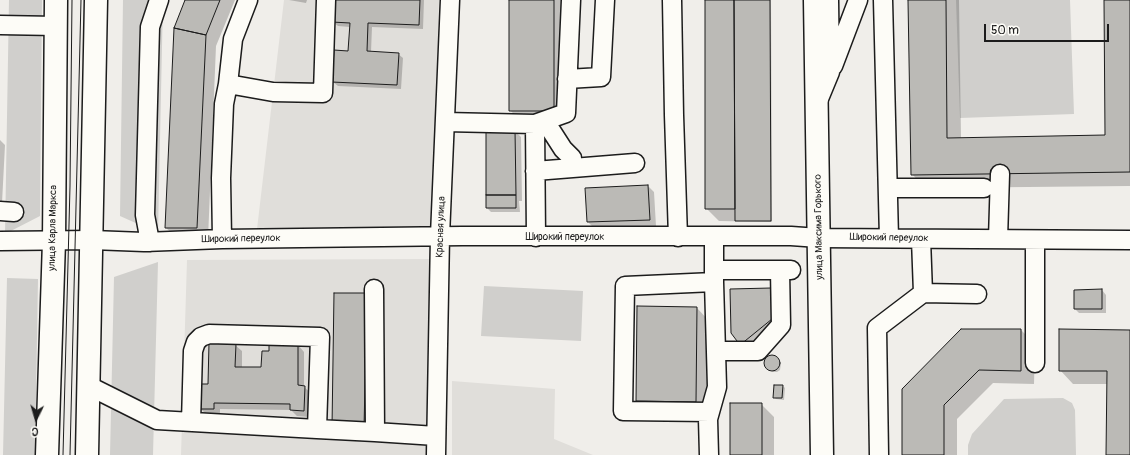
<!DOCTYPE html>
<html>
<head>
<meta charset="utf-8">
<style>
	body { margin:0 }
	#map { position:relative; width:1130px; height:455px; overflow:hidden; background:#f0eeea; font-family:Pangolin,sans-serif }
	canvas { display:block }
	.north { position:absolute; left:16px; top:399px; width:40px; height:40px; -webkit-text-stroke:3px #fdfcf7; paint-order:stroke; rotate:185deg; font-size:11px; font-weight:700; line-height:16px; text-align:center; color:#1c1c1c }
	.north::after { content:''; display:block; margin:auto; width:14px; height:18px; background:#1c1c1c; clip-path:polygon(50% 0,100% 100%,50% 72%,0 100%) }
	.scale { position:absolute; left:984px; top:24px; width:125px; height:18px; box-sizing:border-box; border:2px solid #1c1c1c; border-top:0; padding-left:5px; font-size:12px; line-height:14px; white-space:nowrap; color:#1c1c1c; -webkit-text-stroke:3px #fdfcf7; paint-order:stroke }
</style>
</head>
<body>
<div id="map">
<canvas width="1130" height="455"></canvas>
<div class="north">С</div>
<div class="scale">50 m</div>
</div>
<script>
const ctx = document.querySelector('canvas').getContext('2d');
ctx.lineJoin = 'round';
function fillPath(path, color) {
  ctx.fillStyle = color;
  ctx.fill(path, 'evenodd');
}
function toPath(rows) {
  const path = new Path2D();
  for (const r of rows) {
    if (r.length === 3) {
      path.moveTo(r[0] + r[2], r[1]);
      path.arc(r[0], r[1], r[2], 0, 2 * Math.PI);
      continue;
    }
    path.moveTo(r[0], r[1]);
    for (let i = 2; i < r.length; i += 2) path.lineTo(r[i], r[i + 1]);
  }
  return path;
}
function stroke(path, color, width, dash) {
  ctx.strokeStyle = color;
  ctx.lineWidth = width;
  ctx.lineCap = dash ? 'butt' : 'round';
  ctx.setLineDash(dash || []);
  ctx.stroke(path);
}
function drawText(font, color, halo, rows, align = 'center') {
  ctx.font = font + ' Pangolin,sans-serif';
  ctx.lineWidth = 3;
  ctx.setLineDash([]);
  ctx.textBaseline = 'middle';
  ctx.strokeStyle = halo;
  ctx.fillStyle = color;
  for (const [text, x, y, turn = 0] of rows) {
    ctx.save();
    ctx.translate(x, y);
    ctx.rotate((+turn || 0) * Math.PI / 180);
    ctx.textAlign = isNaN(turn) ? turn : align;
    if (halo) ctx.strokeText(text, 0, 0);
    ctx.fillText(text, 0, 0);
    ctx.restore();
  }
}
fillPath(toPath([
	[284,0,439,0,433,230,257,229],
	[433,259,431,455,181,455,187,260],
	[452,381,555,389,554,439,593,455,452,455]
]), '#e0deda');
fillPath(toPath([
	[9,0,42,0,40,216,5,234],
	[123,0,163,0,158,233,120,216],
	[956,0,1070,0,1074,114,960,118],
	[158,262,153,455,110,455,114,277],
	[7,278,38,279,35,455,3,455],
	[484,286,583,291,581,341,481,336],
	[1063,398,1072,403,1075,410,1076,455,968,455,968,445,972,434,1004,399]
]), '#d0cfcc');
fillPath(toPath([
	[186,0,235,0,216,46,208,239,177,238,166,228],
	[289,0,307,0,306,3],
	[334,0,424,0,423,29,372,27,371,52,398,54,403,58,401,89,338,86,333,82,349,52,350,27,338,26,333,22],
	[510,0,565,0,564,121,520,121,510,110],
	[706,0,771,0,772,222,719,221,706,208],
	[909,0,959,0,961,138,1106,136,1105,0,1130,0,1130,186,925,188,912,174],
	[515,131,521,137,522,201,519,201,520,212,491,212,487,208],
	[0,140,5,145,2,203,0,203],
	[648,186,654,192,656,226,594,228,588,222],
	[770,289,777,295,778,325,747,350,741,344],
	[1102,290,1106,295,1106,313,1079,313,1075,309],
	[366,294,368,432,337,431],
	[697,308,710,322,709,415,650,414,637,400],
	[961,330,1021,330,1035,344,1034,384,993,383,957,419,957,455,903,455],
	[1130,331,1130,455,1107,455,1108,384,1073,384,1060,370],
	[235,345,242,351,242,368,262,368,270,352,298,345,304,352,304,387,311,393,310,417,297,416,291,410,220,409,220,415,207,415,200,408,209,385],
	[771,357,776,357,781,363,780,370,777,372,773,372,766,365,767,359],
	[783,386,785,388,784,400,776,399,774,397],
	[761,404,774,417,774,455,731,455]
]), '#0003');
const building = toPath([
	[185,0,220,0,206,35,174,28,185,0],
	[333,0,420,0,419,25,368,23,367,51,399,53,397,85,332,82,334,50,348,51,350,23,332,22,333,0],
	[509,0,554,0,554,111,509,111,509,0],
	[705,0,734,0,735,209,705,209,705,0],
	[734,0,770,0,771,221,735,221,734,0],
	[908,0,946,0,947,138,1105,135,1104,0,1130,0,1130,172,911,175,908,0],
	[174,28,206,35,197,228,165,228,174,28],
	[486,130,515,130,516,195,486,195,486,130],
	[648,185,650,220,587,222,585,188,648,185],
	[486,195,516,195,516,208,486,208,486,195],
	[771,288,772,319,740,345,731,333,730,289,771,288],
	[1102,289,1102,309,1074,309,1074,290,1102,289],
	[334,293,367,293,364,428,332,427,334,293],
	[637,306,697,307,696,402,636,401,637,306],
	[961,329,1021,329,1021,371,979,370,944,405,944,455,902,455,902,389,961,329],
	[1059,329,1130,330,1130,455,1106,455,1107,371,1059,371,1059,329],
	[209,343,236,344,235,367,261,367,262,351,269,351,269,344,298,344,298,385,305,386,304,411,290,410,290,404,214,403,214,409,199,409,200,384,208,384,209,343],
	[772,363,8],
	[774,385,783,385,782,398,773,398,774,385],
	[730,403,762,403,762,455,730,455,730,403]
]);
fillPath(building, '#bbbab6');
stroke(building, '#1c1c1c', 1);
const minor = toPath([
	[672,0,674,115,678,237],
	[883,0,889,238],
	[0,25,56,26],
	[833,66,858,0],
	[567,79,601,77,605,0],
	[228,84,273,92,323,93,326,0],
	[818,101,830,72,829,0],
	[545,121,563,149,572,158],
	[445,122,535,124],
	[535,171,635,163],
	[888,188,984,188],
	[0,211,14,212],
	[536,237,535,124,566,113,571,0],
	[222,239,221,178,224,104,228,84,233,39,248,0],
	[998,239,1000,174],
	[0,241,92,240,144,242,222,239,462,236,791,236,819,238,1130,240],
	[150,242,145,215,150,27,159,0],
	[714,270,791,270],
	[923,293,977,294],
	[716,351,758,351,781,325,780,270],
	[1035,363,1035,240],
	[89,386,157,420,317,429,320,337,209,334,201,337,196,342,193,351,191,422],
	[710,412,623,411,625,286,714,282],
	[317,429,375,432,374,289],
	[375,432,436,436],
	[436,455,440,236,450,0],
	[709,455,708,419,717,387,714,282,714,237],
	[879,455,877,328,923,293,921,239]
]);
const major = toPath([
	[815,0,822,455],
	[47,455,54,241,56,0],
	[87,455,96,0]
]);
stroke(minor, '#1c1c1c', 21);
stroke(major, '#1c1c1c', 25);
stroke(minor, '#fdfcf7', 18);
stroke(major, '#fdfcf7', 22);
stroke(toPath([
	[63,455,70,186,72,0],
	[70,455,81,0]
]), '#1c1c1c', 1);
drawText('10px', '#1c1c1c', '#fdfcf7', [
	["Красная улица",441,227,-88],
	["улица Максима Горького",819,227,-91],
	["улица Карла Маркса",53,228,-89],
	["Широкий переулок",565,237],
	["Широкий переулок",889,238,1],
	["Широкий переулок",241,239,-1]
]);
</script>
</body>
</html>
